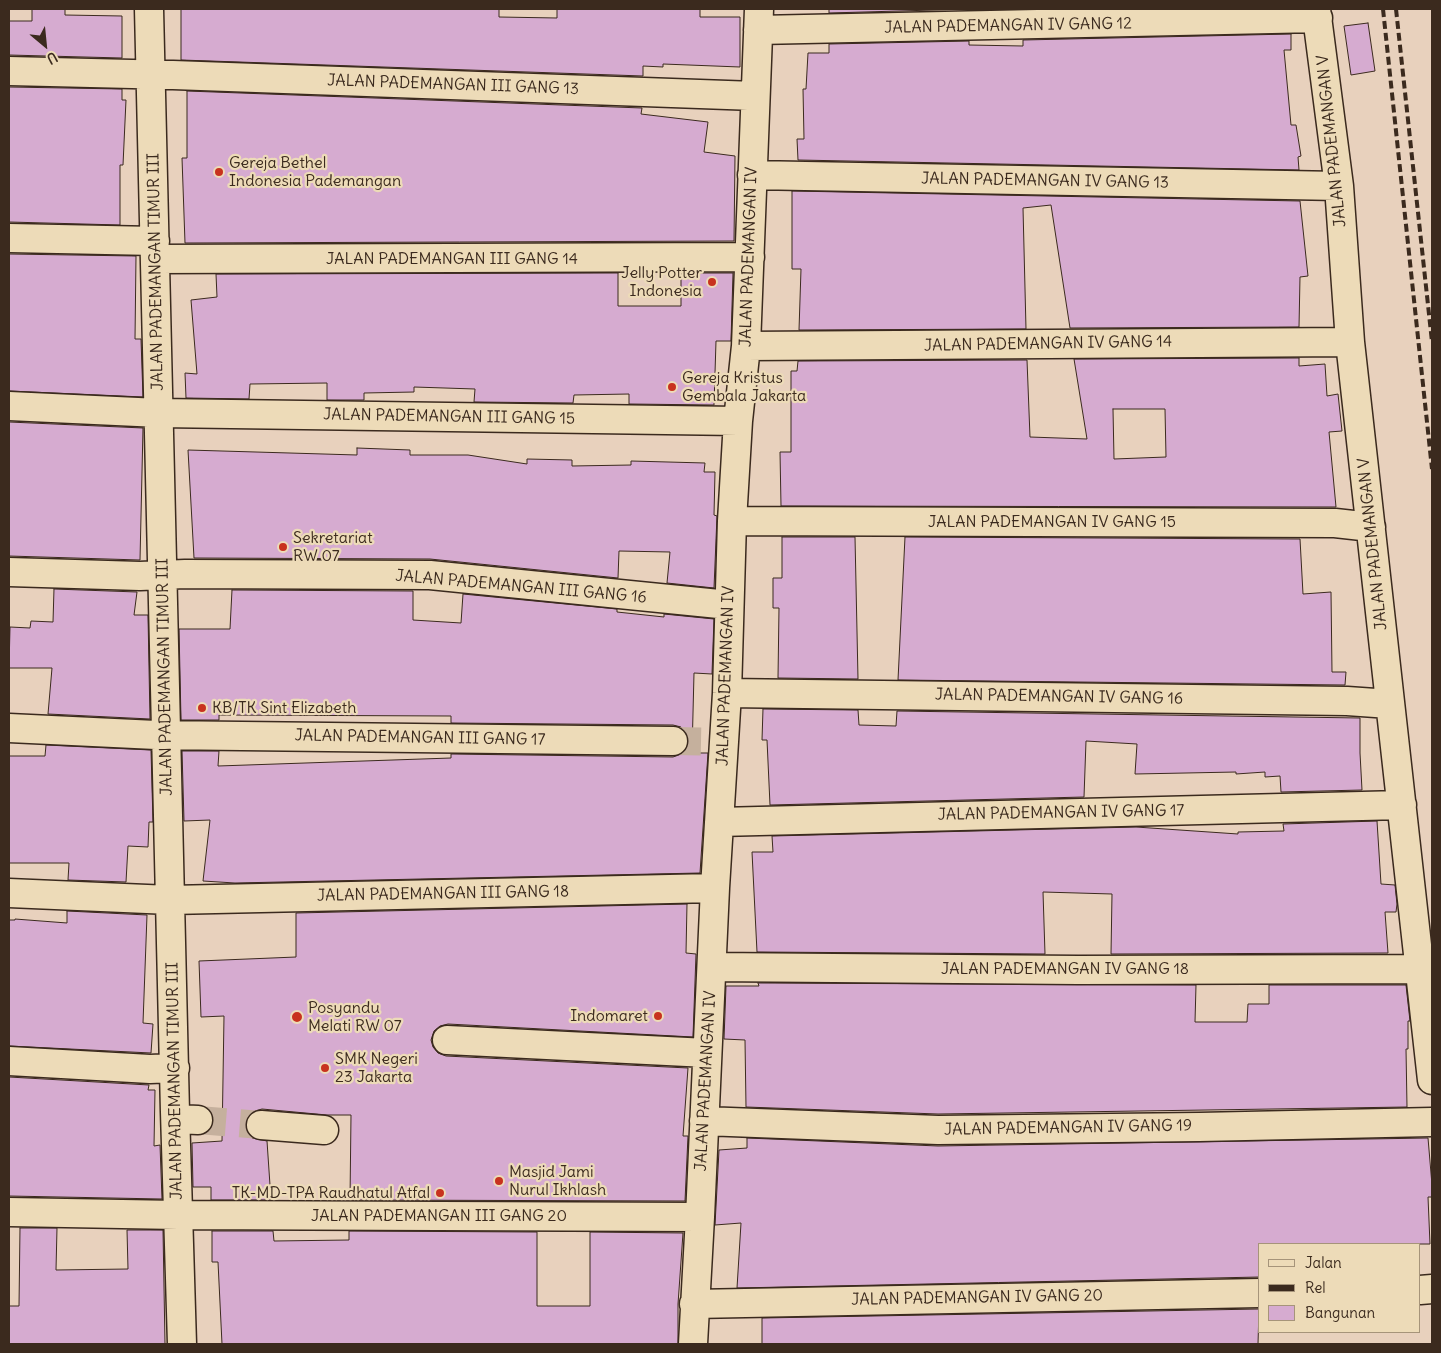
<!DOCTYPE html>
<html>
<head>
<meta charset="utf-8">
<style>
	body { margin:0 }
	#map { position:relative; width:1441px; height:1353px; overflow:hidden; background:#e8d1bd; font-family:Delius,sans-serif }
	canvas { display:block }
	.frame { position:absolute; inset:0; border:10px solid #3b2a1e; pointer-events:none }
	.legend { position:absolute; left:1258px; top:1243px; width:162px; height:90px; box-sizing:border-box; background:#eddbb8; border:1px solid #a6947a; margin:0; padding:6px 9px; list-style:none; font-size:15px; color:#3b2a1e }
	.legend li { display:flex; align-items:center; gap:10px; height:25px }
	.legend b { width:25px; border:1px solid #a6947a }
	.north { position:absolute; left:20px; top:20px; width:50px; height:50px; -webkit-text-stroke:4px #eddbb8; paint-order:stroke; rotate:152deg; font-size:14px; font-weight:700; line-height:20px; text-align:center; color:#3b2a1e }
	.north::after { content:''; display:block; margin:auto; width:18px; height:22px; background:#3b2a1e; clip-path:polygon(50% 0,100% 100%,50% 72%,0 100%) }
</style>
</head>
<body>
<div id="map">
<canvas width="1441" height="1353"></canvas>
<div class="frame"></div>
<ul class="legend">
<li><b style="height:6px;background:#eddbb8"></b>Jalan</li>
<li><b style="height:6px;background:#3b2a1e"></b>Rel</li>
<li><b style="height:14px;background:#d6abd0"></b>Bangunan</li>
</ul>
<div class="north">U</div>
</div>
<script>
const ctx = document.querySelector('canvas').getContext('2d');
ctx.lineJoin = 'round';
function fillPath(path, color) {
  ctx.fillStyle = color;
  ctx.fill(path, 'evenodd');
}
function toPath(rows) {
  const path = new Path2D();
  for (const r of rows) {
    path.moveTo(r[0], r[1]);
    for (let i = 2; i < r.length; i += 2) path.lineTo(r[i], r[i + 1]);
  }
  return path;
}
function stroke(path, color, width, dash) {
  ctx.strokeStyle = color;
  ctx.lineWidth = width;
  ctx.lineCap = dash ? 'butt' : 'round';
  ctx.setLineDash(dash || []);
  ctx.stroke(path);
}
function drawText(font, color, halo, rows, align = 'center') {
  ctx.font = font + ' Delius,sans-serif';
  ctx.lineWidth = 4.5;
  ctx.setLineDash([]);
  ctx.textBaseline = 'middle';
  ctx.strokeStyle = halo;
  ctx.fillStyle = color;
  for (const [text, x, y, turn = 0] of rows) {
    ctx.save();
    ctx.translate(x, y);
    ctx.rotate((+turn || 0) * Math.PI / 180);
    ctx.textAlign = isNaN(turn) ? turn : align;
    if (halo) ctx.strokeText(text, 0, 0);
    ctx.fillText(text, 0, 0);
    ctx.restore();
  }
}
const building = toPath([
	[32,9,65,9,65,15,122,16,122,58,9,55,9,21,32,21,32,9],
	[181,9,499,9,499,17,557,18,557,9,700,9,700,17,740,17,740,67,663,64,663,67,643,66,643,76,181,60,181,9],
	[829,9,969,9,829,13,829,9],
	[1368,23,1375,71,1351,75,1344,26,1368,23],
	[1291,34,1291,50,1284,50,1291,125,1296,125,1301,156,1298,157,1299,170,798,160,797,139,804,139,803,89,806,89,808,53,829,53,829,44,969,41,969,45,1023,46,1023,40,1291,34],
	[9,87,122,89,122,100,126,100,123,165,120,165,120,225,9,222,9,87],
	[187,91,642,108,641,114,708,122,704,152,735,156,734,241,185,243,182,158,187,158,187,91],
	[792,191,1300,201,1308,276,1300,277,1299,327,1070,328,1051,205,1023,208,1026,329,799,330,801,269,792,269,792,191],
	[9,254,136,256,135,339,141,339,143,397,9,391,9,254],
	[618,273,618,306,681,306,681,273,733,273,731,341,716,341,714,405,629,404,629,394,574,395,573,403,474,402,475,389,414,387,414,392,364,393,364,400,327,400,327,383,250,384,249,399,186,398,185,373,197,374,191,300,217,297,216,274,618,273],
	[1299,358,1299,366,1325,364,1327,396,1338,394,1342,431,1329,432,1336,507,781,506,780,452,791,452,791,371,797,371,798,361,1027,360,1030,437,1087,439,1074,359,1299,358],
	[1113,409,1165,409,1166,457,1114,459,1113,409],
	[9,422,143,428,140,560,9,556,9,422],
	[357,448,410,450,410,455,468,455,527,464,527,459,572,460,572,466,631,465,631,461,705,463,704,472,715,472,714,515,717,516,714,588,667,583,670,552,619,551,618,578,430,559,194,558,188,450,357,455,357,448],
	[782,537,855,537,858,679,778,678,779,608,773,608,773,578,782,578,782,537],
	[905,537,1300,539,1303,594,1331,592,1332,672,1346,672,1345,685,898,680,905,537],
	[54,589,137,592,134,615,148,615,150,719,48,714,52,668,9,668,10,627,30,628,31,621,53,622,54,589],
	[232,590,413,591,413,620,461,623,463,594,617,609,617,612,664,617,664,614,714,619,712,674,694,673,692,753,708,753,700,873,235,883,203,881,210,820,184,821,182,751,219,751,218,766,451,758,451,754,673,757,681,754,687,749,689,742,686,733,681,727,673,725,451,723,451,716,219,715,219,720,181,720,179,629,230,629,232,590],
	[763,709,858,710,859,725,896,726,897,711,1360,718,1360,753,1362,790,1281,792,1280,776,1265,777,1265,772,1236,774,1236,772,1135,774,1137,744,1086,741,1084,797,770,805,767,740,762,740,763,709],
	[46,745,151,750,153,822,149,822,148,847,128,846,126,882,68,880,69,863,9,863,9,756,45,756,46,745],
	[1377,821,1381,884,1395,885,1397,904,1396,912,1385,912,1388,953,1111,954,1112,894,1043,892,1045,954,757,952,752,852,773,852,772,836,1136,827,1238,834,1238,832,1284,831,1283,824,1377,821],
	[687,904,686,953,696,954,693,1037,448,1024,440,1026,434,1031,431,1040,433,1047,438,1053,446,1056,688,1068,683,1136,688,1136,685,1201,350,1200,351,1115,327,1115,262,1109,255,1111,248,1116,245,1124,247,1131,252,1138,267,1141,271,1200,211,1200,211,1187,193,1187,192,1143,222,1141,224,1016,201,1017,199,961,296,957,296,913,687,904],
	[67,911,147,915,143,1023,153,1024,151,1053,9,1046,9,920,15,920,15,919,67,923,67,911],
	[758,983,1196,985,1195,1022,1247,1022,1248,1004,1269,1004,1269,985,1406,985,1410,1021,1408,1021,1408,1049,1406,1049,1407,1107,938,1114,746,1107,745,1040,724,1039,726,986,759,986,758,983],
	[9,1077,149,1085,148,1090,155,1090,154,1146,160,1145,162,1199,9,1196,9,1077],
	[747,1138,938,1146,1428,1138,1432,1185,1432,1197,1428,1197,1430,1244,1260,1244,1260,1277,737,1288,741,1223,715,1225,719,1150,747,1148,747,1138],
	[20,1228,57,1228,56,1270,128,1269,127,1230,163,1230,165,1344,9,1344,9,1306,19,1306,20,1228],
	[212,1231,273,1231,274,1241,349,1240,349,1231,537,1232,537,1306,590,1306,590,1232,683,1233,678,1304,678,1344,222,1344,218,1262,212,1262,212,1231],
	[1259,1309,1258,1344,762,1344,762,1318,1259,1309]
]);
fillPath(building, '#d6abd0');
stroke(building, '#3b2a1e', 1);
stroke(toPath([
	[673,741,724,742],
	[198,1120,261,1125]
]), '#c5b09d', 28, [28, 14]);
const minor = toPath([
	[149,9,175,1112,182,1344],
	[1316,9,1339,186,1350,342,1432,1080],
	[758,30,1318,18],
	[9,71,173,75,755,96],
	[752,175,1339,186],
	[9,238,155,241],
	[155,259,750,257],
	[746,346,1350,342],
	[9,406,159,413,738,421],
	[732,521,1335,523,1371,527],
	[9,572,140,576,185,574,430,575,729,605],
	[727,693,1347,701,1390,704],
	[9,728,156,735,673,741],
	[719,822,1402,805],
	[9,893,170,900,715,888],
	[712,967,1078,970,1419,969],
	[447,1040,707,1053],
	[9,1061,150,1069,175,1068],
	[176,1119,198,1120],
	[704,1121,938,1130,1199,1127,1432,1122],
	[261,1125,324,1130],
	[9,1212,178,1215,700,1217],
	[1420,1290,1432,1289],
	[694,1304,1260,1293],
	[693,1344,700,1217,715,888,727,693,732,521,738,421,746,346,759,9]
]);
stroke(minor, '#3b2a1e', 31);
stroke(minor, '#eddbb8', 28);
stroke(toPath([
	[1383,9,1432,469],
	[1396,9,1432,342]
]), '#3b2a1e', 4, [8, 4]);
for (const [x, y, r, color] of [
	[219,172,5,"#c8321e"],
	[712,282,5,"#c8321e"],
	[672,387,5,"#c8321e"],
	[283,547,5,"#c8321e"],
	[202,708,5,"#c8321e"],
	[658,1016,5,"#c8321e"],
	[297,1017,6,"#c8321e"],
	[325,1068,5,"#c8321e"],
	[499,1181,5,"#c8321e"],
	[440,1193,5,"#c8321e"]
]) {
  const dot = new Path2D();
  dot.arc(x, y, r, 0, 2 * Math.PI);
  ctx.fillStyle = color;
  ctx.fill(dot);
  stroke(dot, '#eddbb8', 2);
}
drawText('16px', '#3b2a1e', '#eddbb8', [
	["JALAN PADEMANGAN IV GANG 12",1008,26,-1],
	["JALAN PADEMANGAN III GANG 13",453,85,2],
	["JALAN PADEMANGAN V",1332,141,-96],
	["JALAN PADEMANGAN IV GANG 13",1045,181,1],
	["JALAN PADEMANGAN IV",749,257,-88],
	["JALAN PADEMANGAN III GANG 14",452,259],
	["JALAN PADEMANGAN TIMUR III",156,272,-91],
	["JALAN PADEMANGAN IV GANG 14",1048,344,-1],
	["JALAN PADEMANGAN III GANG 15",449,417,1],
	["JALAN PADEMANGAN IV GANG 15",1052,522],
	["JALAN PADEMANGAN V",1373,544,-96],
	["JALAN PADEMANGAN III GANG 16",521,587,5],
	["JALAN PADEMANGAN IV",726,676,-88],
	["JALAN PADEMANGAN TIMUR III",165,677,-91],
	["JALAN PADEMANGAN IV GANG 16",1059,697,1],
	["JALAN PADEMANGAN III GANG 17",420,738,1],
	["JALAN PADEMANGAN IV GANG 17",1061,813,-1],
	["JALAN PADEMANGAN III GANG 18",443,894,-1],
	["JALAN PADEMANGAN IV GANG 18",1065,969],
	["JALAN PADEMANGAN TIMUR III",175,1081,-91],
	["JALAN PADEMANGAN IV",706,1081,-87],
	["JALAN PADEMANGAN IV GANG 19",1068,1128,-1],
	["JALAN PADEMANGAN III GANG 20",439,1216],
	["JALAN PADEMANGAN IV GANG 20",977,1298,-1]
]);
drawText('16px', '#3b2a1e', '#eddbb8', [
	["Gereja Bethel",229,163],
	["Indonesia Pademangan",229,181],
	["Jelly Potter",702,273,"right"],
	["Indonesia",702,291,"right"],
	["Gereja Kristus",682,378],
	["Gembala Jakarta",682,396],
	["Sekretariat",293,538],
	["RW 07",293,556],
	["KB/TK Sint Elizabeth",212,708],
	["Posyandu",308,1008],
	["Melati RW 07",308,1026],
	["Indomaret",648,1016,"right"],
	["SMK Negeri",335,1059],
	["23 Jakarta",335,1077],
	["Masjid Jami",509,1172],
	["Nurul Ikhlash",509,1190],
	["TK-MD-TPA Raudhatul Atfal",430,1193,"right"]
], 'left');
</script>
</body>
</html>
